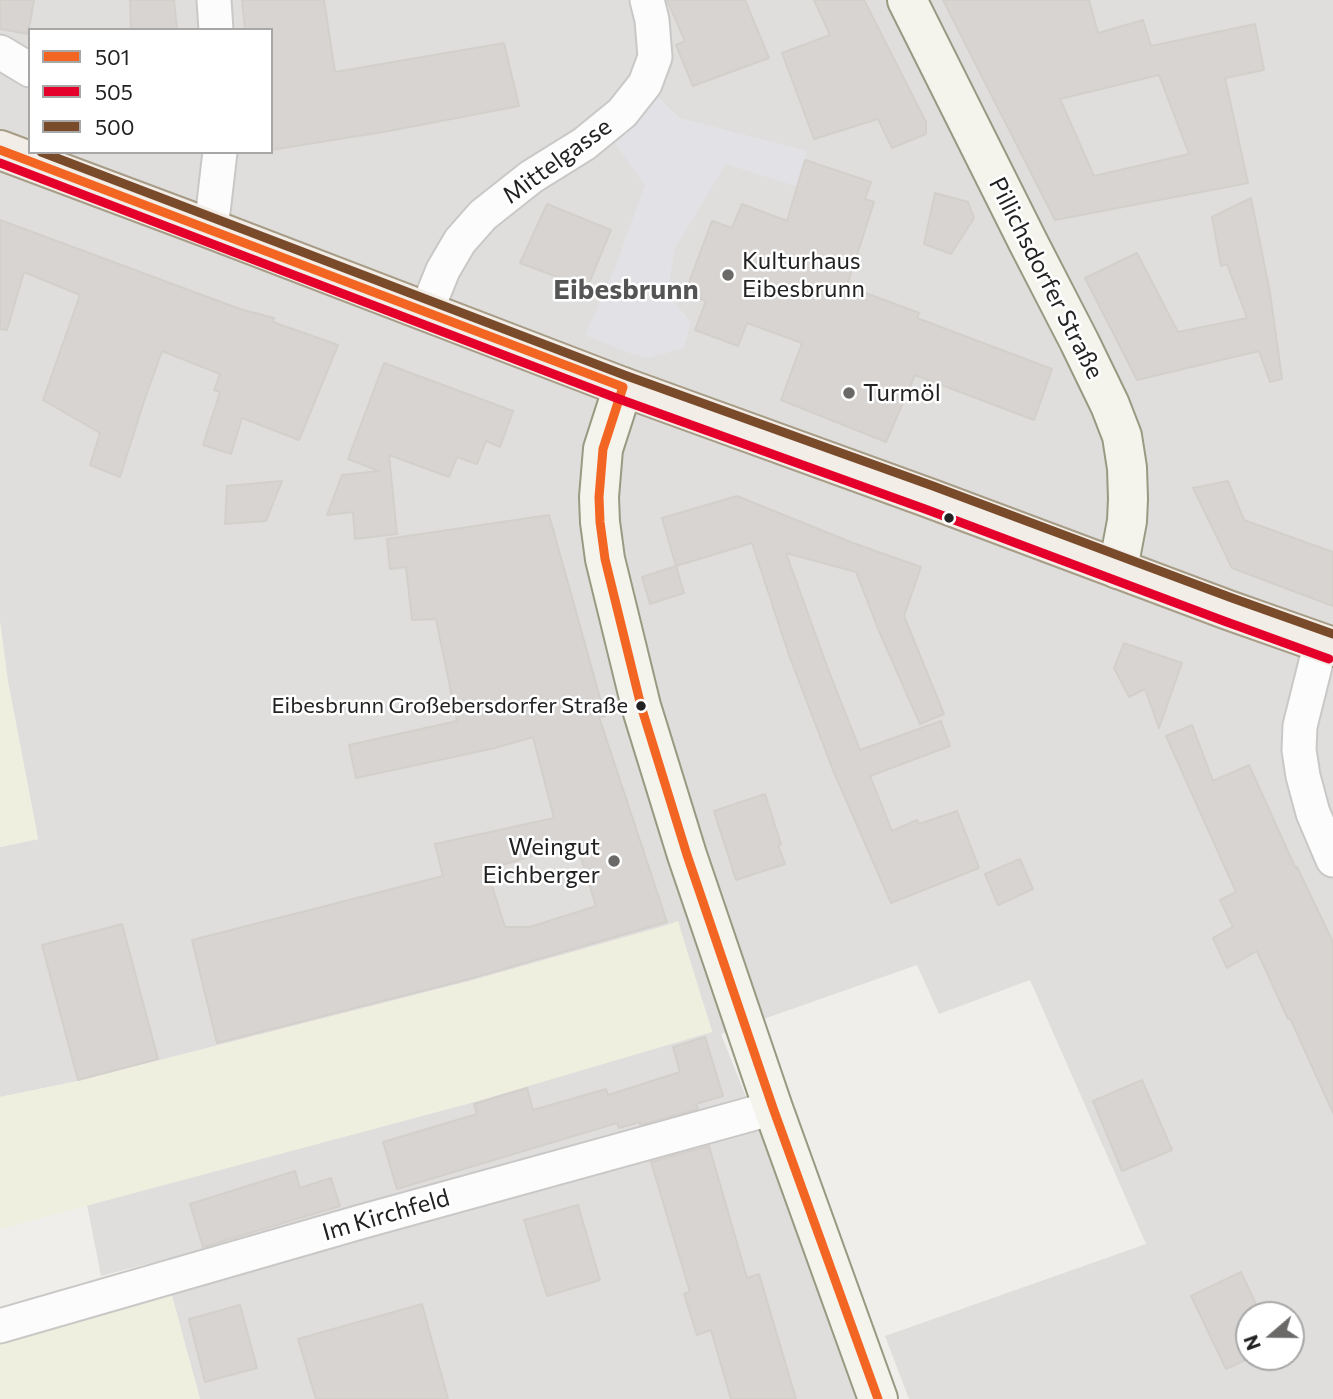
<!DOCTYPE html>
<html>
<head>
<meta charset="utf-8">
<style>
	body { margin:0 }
	#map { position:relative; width:1333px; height:1399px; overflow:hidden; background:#f0eeeb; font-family:Commissioner,sans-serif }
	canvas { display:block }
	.legend { position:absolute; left:28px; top:28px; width:245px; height:126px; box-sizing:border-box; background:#fff; border:2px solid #a7a7a7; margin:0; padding:9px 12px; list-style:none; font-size:21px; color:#222 }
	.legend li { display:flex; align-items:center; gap:14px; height:35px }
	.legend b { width:35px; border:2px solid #a7a7a7 }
	.north { position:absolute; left:1235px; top:1301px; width:70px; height:70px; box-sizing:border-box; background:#fff; border:2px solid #a7a7a7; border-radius:50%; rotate:250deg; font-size:19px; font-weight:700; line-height:28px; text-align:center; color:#222 }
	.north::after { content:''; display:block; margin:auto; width:24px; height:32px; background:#6a6968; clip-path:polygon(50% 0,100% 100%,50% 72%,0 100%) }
</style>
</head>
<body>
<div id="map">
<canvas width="1333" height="1399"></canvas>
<ul class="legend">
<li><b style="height:9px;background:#f26522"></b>501</li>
<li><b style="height:9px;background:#e4002b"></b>505</li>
<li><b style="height:9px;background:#7a4b2a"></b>500</li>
</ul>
<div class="north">N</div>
</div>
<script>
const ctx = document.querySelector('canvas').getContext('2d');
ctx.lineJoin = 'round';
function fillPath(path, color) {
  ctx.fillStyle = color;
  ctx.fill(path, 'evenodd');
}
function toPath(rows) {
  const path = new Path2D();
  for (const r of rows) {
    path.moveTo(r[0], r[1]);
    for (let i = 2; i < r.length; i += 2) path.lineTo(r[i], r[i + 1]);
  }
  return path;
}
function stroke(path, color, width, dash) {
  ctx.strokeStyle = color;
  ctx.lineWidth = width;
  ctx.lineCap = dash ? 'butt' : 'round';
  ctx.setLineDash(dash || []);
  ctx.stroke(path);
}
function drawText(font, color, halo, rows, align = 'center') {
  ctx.font = font + ' Commissioner,sans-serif';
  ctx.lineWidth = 5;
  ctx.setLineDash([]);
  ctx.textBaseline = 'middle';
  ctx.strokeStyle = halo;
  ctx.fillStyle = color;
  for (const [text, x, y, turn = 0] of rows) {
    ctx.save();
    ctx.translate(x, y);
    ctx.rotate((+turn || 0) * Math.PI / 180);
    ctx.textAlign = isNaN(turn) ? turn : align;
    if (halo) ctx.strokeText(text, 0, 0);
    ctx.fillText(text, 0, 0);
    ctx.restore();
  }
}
fillPath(toPath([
	[0,0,1333,0,1333,1399,909,1399,885,1336,1146,1244,1030,980,939,1014,917,965,721,1034,790,1208,860,1399,200,1399,162,1260,101,1276,87,1205,474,1102,712,1031,677,922,665,926,470,981,78,1081,0,1097,0,847,38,839,8,682,0,622],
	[30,30,271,30,271,152,30,152],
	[1249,1315,1291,1315,1291,1357,1249,1357]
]), '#dfdedc');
fillPath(toPath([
	[0,622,8,682,38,839,0,847],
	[678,921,712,1032,474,1102,0,1229,0,1097,78,1081,470,981,665,926],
	[170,1288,200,1399,0,1399,0,1335]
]), '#efefdf');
fillPath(toPath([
	[645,84,680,118,807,151,798,187,726,164,675,248,670,278,676,304,691,322,684,348,648,358,632,354,585,335,613,272,645,185,604,128]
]), '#e2e1e5');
const building = toPath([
	[0,0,34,0,28,34,0,29,0,0],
	[130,0,174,0,177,30,131,30,130,0],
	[242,0,324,0,335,72,504,43,519,106,389,131,271,150,271,30,245,30,242,0],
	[667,0,745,0,769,58,693,86,676,45,685,41,667,0],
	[814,0,864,0,926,122,926,134,892,148,878,119,814,139,782,53,830,35,814,0],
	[943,0,1089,0,1098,33,1143,20,1151,46,1255,24,1264,70,1225,78,1248,183,1055,220,943,0],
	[1159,75,1189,154,1094,176,1060,99,1159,75],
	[805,160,871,182,865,199,874,202,847,286,919,313,917,318,1052,369,1034,420,915,375,886,442,781,400,802,343,747,323,738,346,695,330,706,301,685,293,712,221,732,228,742,204,787,221,805,160],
	[935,193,968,202,974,218,951,254,924,244,935,193],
	[1251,198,1270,293,1282,379,1270,382,1259,351,1137,380,1085,278,1137,253,1178,332,1247,318,1227,264,1221,266,1212,217,1251,198],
	[547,204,611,230,587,288,520,263,547,204],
	[0,220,240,309,274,318,273,322,338,345,299,440,242,418,231,454,203,445,220,392,214,390,220,374,162,351,144,401,120,477,90,465,100,433,43,400,80,295,24,272,7,330,0,329,0,220],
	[384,363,513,411,500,447,486,441,477,464,457,457,449,477,389,455,397,534,355,539,353,512,327,515,342,475,379,471,348,459,384,363],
	[282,481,266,521,225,524,227,486,282,481],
	[1228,481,1244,520,1333,552,1333,606,1232,568,1193,488,1228,481],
	[737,496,853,543,921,567,904,616,944,714,920,724,879,631,856,572,786,553,828,669,860,750,941,721,950,746,870,776,892,831,917,820,919,824,957,811,979,868,891,903,833,770,789,655,752,543,676,566,662,518,737,496],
	[549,515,605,716,599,717,667,922,469,979,217,1043,192,940,443,876,435,844,554,818,533,737,495,748,356,778,349,745,457,721,436,619,412,620,406,567,390,569,387,539,549,515],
	[576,842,596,906,530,927,505,927,487,870,576,842],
	[676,566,684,593,650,604,642,577,676,566],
	[1124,643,1182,663,1159,728,1145,689,1129,697,1114,668,1124,643],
	[1192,725,1213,781,1249,765,1295,867,1297,867,1333,942,1333,1113,1290,1018,1288,1019,1257,951,1227,968,1213,938,1233,927,1220,900,1236,892,1166,736,1192,725],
	[765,794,781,844,778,845,785,864,736,880,714,811,765,794],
	[1020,859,1033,889,998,905,985,874,1020,859],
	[122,924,158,1059,78,1080,42,945,122,924],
	[705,1037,723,1096,696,1104,698,1109,640,1125,640,1122,619,1128,617,1123,397,1189,383,1142,477,1114,474,1104,527,1088,533,1110,606,1089,608,1095,680,1072,673,1047,705,1037],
	[1142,1080,1172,1150,1122,1171,1093,1101,1142,1080],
	[709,1146,747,1278,759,1274,796,1399,731,1399,711,1330,697,1335,684,1294,690,1292,651,1162,709,1146],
	[295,1171,300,1188,331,1178,340,1206,203,1247,190,1204,295,1171],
	[578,1205,600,1280,547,1296,524,1220,578,1205],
	[1241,1272,1261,1315,1249,1315,1249,1357,1252,1357,1226,1369,1191,1296,1241,1272],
	[422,1304,448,1399,316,1399,298,1339,422,1304],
	[240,1305,257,1368,205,1382,189,1319,240,1305]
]);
fillPath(building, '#d7d4d2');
stroke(building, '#d3d0cc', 2);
const street = toPath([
	[214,0,216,30],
	[0,52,30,70],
	[211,229,220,152],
	[426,312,443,270,460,241,483,215,531,177,584,144,622,113,645,84,655,57,652,20,647,0],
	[1321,642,1300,726,1299,750,1303,776,1313,813,1333,860],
	[0,1326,364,1221,773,1108]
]);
const secondary = toPath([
	[907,0,1028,242,1079,341,1110,405,1122,436,1127,468,1128,499,1127,521,1118,569],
	[623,387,603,449,599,497,600,522,605,559,641,706,687,855,773,1108,878,1399]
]);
const primary = toPath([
	[0,150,211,229,623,387,929,498,1228,610,1333,647]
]);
stroke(street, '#c9c8c7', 37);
stroke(secondary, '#999a82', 42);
stroke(primary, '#a79c86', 42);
stroke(street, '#fdfcfc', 33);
stroke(secondary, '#f4f4ed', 38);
stroke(primary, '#f3ede7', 38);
stroke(toPath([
	[0,150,623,387],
	[623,387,603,449,599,497,600,522,605,559,641,706,687,855,773,1108,878,1399]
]), '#f26522', 9);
stroke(toPath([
	[0,163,619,399,925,509,1224,621,1329,659]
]), '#e4002b', 9);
stroke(toPath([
	[41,152,627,376,933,486,1232,598,1333,634]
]), '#7a4b2a', 9);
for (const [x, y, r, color] of [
	[728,275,7,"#6a6968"],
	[849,393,7,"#6a6968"],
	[949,518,6,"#222"],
	[641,706,6,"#222"],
	[614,861,7,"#6a6968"]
]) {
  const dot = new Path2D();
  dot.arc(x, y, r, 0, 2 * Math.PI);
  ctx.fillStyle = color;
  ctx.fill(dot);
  stroke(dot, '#fff', 2.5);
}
drawText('22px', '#222', '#fff', [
	["Eibesbrunn Großebersdorfer Straße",628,706]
], 'right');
drawText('24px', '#222', '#fff', [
	["Mittelgasse",557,161,-36],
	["Pillichsdorfer Straße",1046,278,63],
	["Im Kirchfeld",386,1215,-16]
]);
drawText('24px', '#222', '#fff', [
	["Kulturhaus",742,261],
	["Eibesbrunn",742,289],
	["Turmöl",863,393],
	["Weingut",600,847,"right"],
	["Eichberger",600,875,"right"]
], 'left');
drawText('bold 28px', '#555', '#fff', [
	["Eibesbrunn",626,290]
]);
</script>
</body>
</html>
